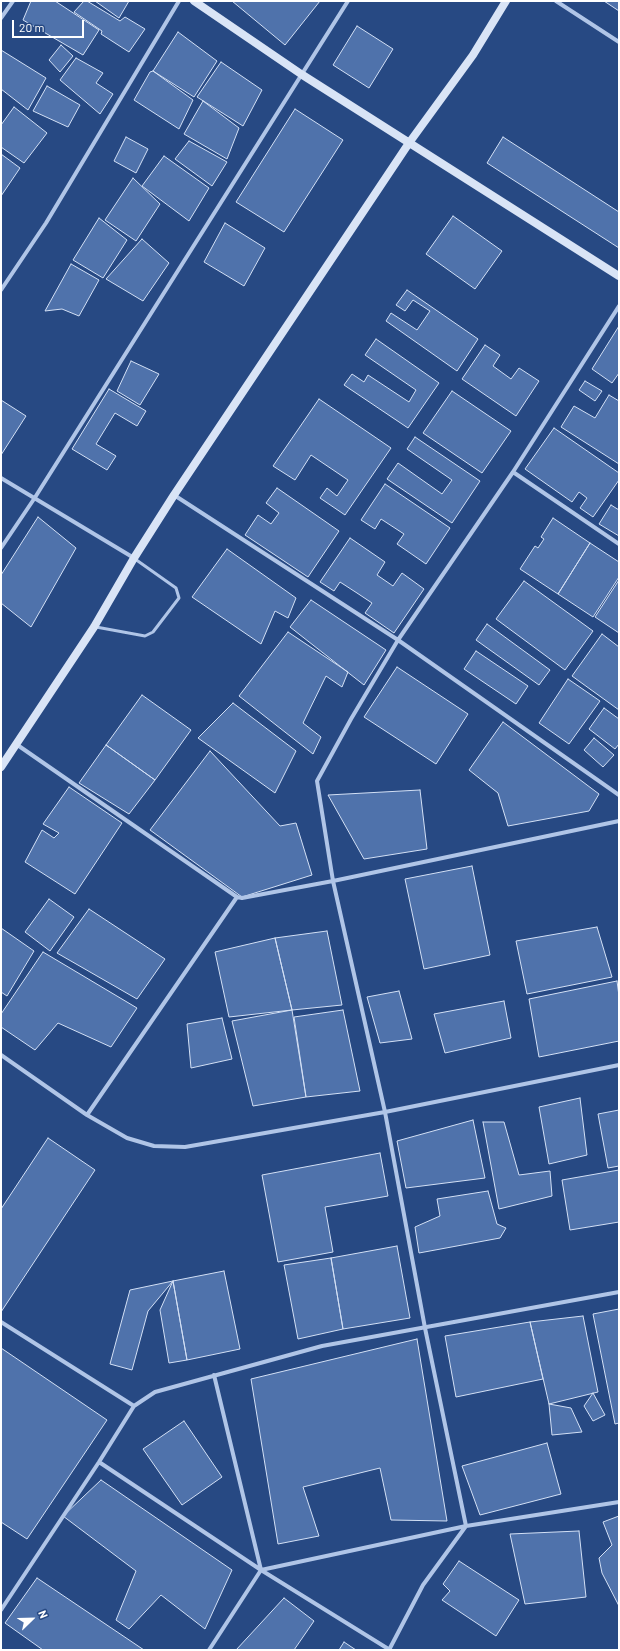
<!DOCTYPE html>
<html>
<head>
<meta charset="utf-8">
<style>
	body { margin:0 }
	#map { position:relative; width:620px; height:1651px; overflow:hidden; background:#274983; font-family:Barlow,sans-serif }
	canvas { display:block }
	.frame { position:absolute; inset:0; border:2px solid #fff; pointer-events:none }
	.north { position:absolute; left:12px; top:1599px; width:40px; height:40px; -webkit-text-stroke:3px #274983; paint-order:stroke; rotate:67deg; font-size:11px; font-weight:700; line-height:16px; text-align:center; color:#fff }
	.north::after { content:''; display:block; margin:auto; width:14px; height:18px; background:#fff; clip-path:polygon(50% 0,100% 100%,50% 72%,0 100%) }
	.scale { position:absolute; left:12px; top:20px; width:72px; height:18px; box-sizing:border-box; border:2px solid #fff; border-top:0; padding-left:5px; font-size:12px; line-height:14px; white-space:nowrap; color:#fff; -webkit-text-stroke:3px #274983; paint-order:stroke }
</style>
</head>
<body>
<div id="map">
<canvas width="620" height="1651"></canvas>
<div class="frame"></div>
<div class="north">N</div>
<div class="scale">20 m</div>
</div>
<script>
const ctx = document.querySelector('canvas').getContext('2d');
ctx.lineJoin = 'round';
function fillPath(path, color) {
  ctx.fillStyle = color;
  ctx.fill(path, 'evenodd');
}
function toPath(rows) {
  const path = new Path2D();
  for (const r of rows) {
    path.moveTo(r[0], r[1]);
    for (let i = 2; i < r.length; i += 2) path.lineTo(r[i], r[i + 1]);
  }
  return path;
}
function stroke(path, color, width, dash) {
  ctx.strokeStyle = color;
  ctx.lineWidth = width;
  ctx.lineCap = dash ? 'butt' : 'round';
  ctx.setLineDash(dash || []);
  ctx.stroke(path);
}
const building = toPath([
	[31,1,55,1,99,30,83,55,23,20,31,1],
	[84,1,87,1,120,21,125,17,145,29,129,52,101,34,102,31,74,12,84,1],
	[95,1,129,1,119,18,95,1],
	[232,1,320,1,285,45,232,1],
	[604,1,619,1,619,11,604,1],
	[357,26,393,49,369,88,333,65,357,26],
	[178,32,217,61,194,97,153,71,178,32],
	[61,45,73,56,60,72,49,60,61,45],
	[1,50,46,78,28,110,1,89,1,50],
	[76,58,103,73,96,83,113,94,100,114,60,80,76,58],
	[221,62,262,90,243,126,197,97,221,62],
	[153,71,193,100,179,129,134,100,150,72,153,71],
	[47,86,80,105,68,127,33,111,47,86],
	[203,101,239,128,227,159,184,134,203,101],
	[14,107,47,133,24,163,1,147,1,125,14,107],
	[295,109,343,140,284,232,236,202,295,109],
	[126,137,148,149,136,173,114,161,126,137],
	[503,137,619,212,619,248,487,163,503,137],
	[189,141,227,162,212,186,175,159,189,141],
	[1,154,20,168,1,196,1,154],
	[164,156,209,188,189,221,142,186,164,156],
	[133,178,160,204,136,241,105,220,133,178],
	[453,216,502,251,475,289,426,254,453,216],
	[99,218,127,240,103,278,73,260,99,218],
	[225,223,265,248,244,286,204,262,225,223],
	[142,239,169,263,143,301,106,279,142,239],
	[71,264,99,280,79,316,62,309,45,311,71,264],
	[407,290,478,339,457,371,386,321,391,313,417,330,430,311,413,300,405,311,396,305,407,290],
	[619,326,619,373,612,383,592,369,619,326],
	[376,339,439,383,408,428,344,385,352,374,364,382,368,375,409,402,416,390,365,355,376,339],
	[485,345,500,355,493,366,511,379,519,368,539,381,516,416,462,379,485,345],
	[131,361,159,374,140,405,117,391,131,361],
	[585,381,602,391,595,401,579,390,585,381],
	[109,389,146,411,137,426,115,413,96,444,116,456,107,470,72,449,109,389],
	[452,391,511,431,482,473,423,433,452,391],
	[609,395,619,401,619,464,561,427,574,406,595,418,609,395],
	[319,399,391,448,345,515,320,498,327,488,337,496,348,480,311,455,295,480,273,466,319,399],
	[1,400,26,416,1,455,1,400],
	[554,428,619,473,619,480,593,517,580,508,587,498,579,492,572,502,525,469,554,428],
	[415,437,480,481,452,523,387,479,398,463,442,494,452,480,407,449,415,437],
	[385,484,450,528,426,564,397,544,404,534,381,519,375,529,361,520,385,484],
	[277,488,339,531,308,577,245,535,258,515,271,524,279,513,266,503,277,488],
	[611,505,619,510,619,536,599,524,611,505],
	[38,517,76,548,31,627,1,603,1,575,38,517],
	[553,518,590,543,558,594,520,569,535,546,538,548,544,539,541,537,553,518],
	[350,538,385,562,377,575,393,586,402,573,424,589,394,633,365,613,372,603,357,593,340,582,334,591,320,582,350,538],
	[590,543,619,562,619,577,593,617,558,594,590,543],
	[227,549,296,598,288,618,275,611,261,644,192,597,227,549],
	[619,580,619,633,595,617,619,580],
	[524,581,593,631,565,670,496,619,524,581],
	[311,600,386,650,364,685,290,627,311,600],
	[487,624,550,670,539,685,476,640,487,624],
	[288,632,348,672,342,687,326,676,303,723,321,737,313,754,239,696,288,632],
	[602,634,619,647,619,710,572,676,602,634],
	[476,651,528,686,516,704,464,669,476,651],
	[397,667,468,714,436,764,364,717,397,667],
	[568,679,600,701,569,744,539,723,568,679],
	[142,695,191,730,155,780,106,745,142,695],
	[233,703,296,751,275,793,198,738,233,703],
	[604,708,619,719,619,744,615,749,589,729,604,708],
	[503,722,599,794,589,811,508,826,498,793,469,770,503,722],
	[594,738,614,755,603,767,584,750,594,738],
	[106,745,155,780,129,814,79,783,106,745],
	[210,751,280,826,296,823,312,875,242,897,150,830,210,751],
	[69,787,122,823,75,894,25,862,42,830,54,838,59,833,43,824,69,787],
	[420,790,427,849,364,859,328,795,420,790],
	[472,866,490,955,424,969,405,879,472,866],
	[49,899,74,917,50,951,25,932,49,899],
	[89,909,165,959,137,999,57,953,89,909],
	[597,927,612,977,527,994,516,941,597,927],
	[1,928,34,951,7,996,1,992,1,928],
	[327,931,342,1005,292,1010,275,938,327,931],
	[275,938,292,1010,229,1017,215,952,275,938],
	[43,952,137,1008,111,1047,58,1023,35,1050,1,1027,1,1014,43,952],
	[617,981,619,996,619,1041,539,1057,529,999,617,981],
	[399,991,412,1039,380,1043,367,997,399,991],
	[504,1001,511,1038,445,1053,434,1014,504,1001],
	[292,1010,306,1097,253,1106,232,1021,292,1010],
	[343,1010,360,1091,306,1097,294,1017,343,1010],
	[222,1018,232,1059,191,1068,187,1024,222,1018],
	[580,1098,587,1155,549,1164,539,1107,580,1098],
	[619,1110,619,1166,608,1168,598,1114,619,1110],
	[473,1120,485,1178,406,1188,397,1141,473,1120],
	[483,1122,504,1122,519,1175,550,1171,552,1196,499,1209,483,1122],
	[48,1138,95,1170,1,1312,1,1209,48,1138],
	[380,1153,388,1196,325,1207,333,1252,278,1262,262,1175,380,1153],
	[619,1170,619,1222,570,1230,562,1180,619,1170],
	[488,1191,497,1224,506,1228,500,1238,419,1253,415,1227,440,1216,437,1199,488,1191],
	[397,1246,410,1318,343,1329,331,1258,397,1246],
	[331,1258,343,1329,298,1339,284,1265,331,1258],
	[224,1271,240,1349,187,1360,173,1281,224,1271],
	[173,1281,187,1360,169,1363,160,1310,173,1281],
	[173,1281,148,1311,132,1370,110,1364,130,1290,173,1281],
	[619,1309,619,1423,615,1424,593,1314,619,1309],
	[583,1316,598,1392,549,1404,530,1322,583,1316],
	[530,1322,543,1379,456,1397,445,1336,530,1322],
	[417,1339,447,1521,391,1520,380,1468,303,1487,319,1536,278,1544,251,1379,417,1339],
	[1,1348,107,1420,27,1539,1,1522,1,1348],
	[593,1393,605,1415,593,1421,584,1406,593,1393],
	[549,1404,571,1408,582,1432,552,1435,549,1404],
	[184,1421,222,1477,182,1505,143,1449,184,1421],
	[547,1443,561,1494,480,1515,462,1466,547,1443],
	[101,1480,232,1570,205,1629,161,1595,129,1629,116,1620,136,1571,63,1516,101,1480],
	[619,1516,619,1606,602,1573,599,1558,612,1545,603,1522,619,1516],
	[579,1531,586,1597,525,1604,510,1534,579,1531],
	[459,1561,519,1600,496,1636,442,1600,450,1591,443,1584,459,1561],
	[37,1578,144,1650,43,1650,5,1623,37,1578],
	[284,1598,314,1621,294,1650,236,1650,284,1598],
	[344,1642,356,1650,339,1650,344,1642]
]);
fillPath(building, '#4f72ab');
stroke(building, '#d3e0f5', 1);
stroke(toPath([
	[96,627,145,636,153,632,179,598,176,588,135,559]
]), '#b0c5e7', 3);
stroke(toPath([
	[556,1,619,42],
	[1,18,13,1],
	[1,290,46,223,179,1],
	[513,472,619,544],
	[1,478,134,558],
	[174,495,398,640,619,795],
	[1,548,34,499,348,1],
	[16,744,237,897,242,898,333,881,619,821],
	[1,1055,87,1115,127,1138,154,1146,185,1147,385,1112,619,1065],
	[87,1115,237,897],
	[1,1322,134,1406],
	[214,1375,261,1570],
	[99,1462,261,1570,390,1650],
	[1,1610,99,1462,134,1406,155,1392,322,1346,619,1292],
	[209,1650,261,1570,466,1526,619,1502],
	[389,1650,423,1585,466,1526,425,1328,385,1112,333,881,317,781,351,719,398,640,513,472,619,306]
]), '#b0c5e7', 4);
stroke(toPath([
	[194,1,301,74,619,276],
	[1,767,94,627,134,558,174,495,409,143,473,55,506,1]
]), '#d9e4f6', 8);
</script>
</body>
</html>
